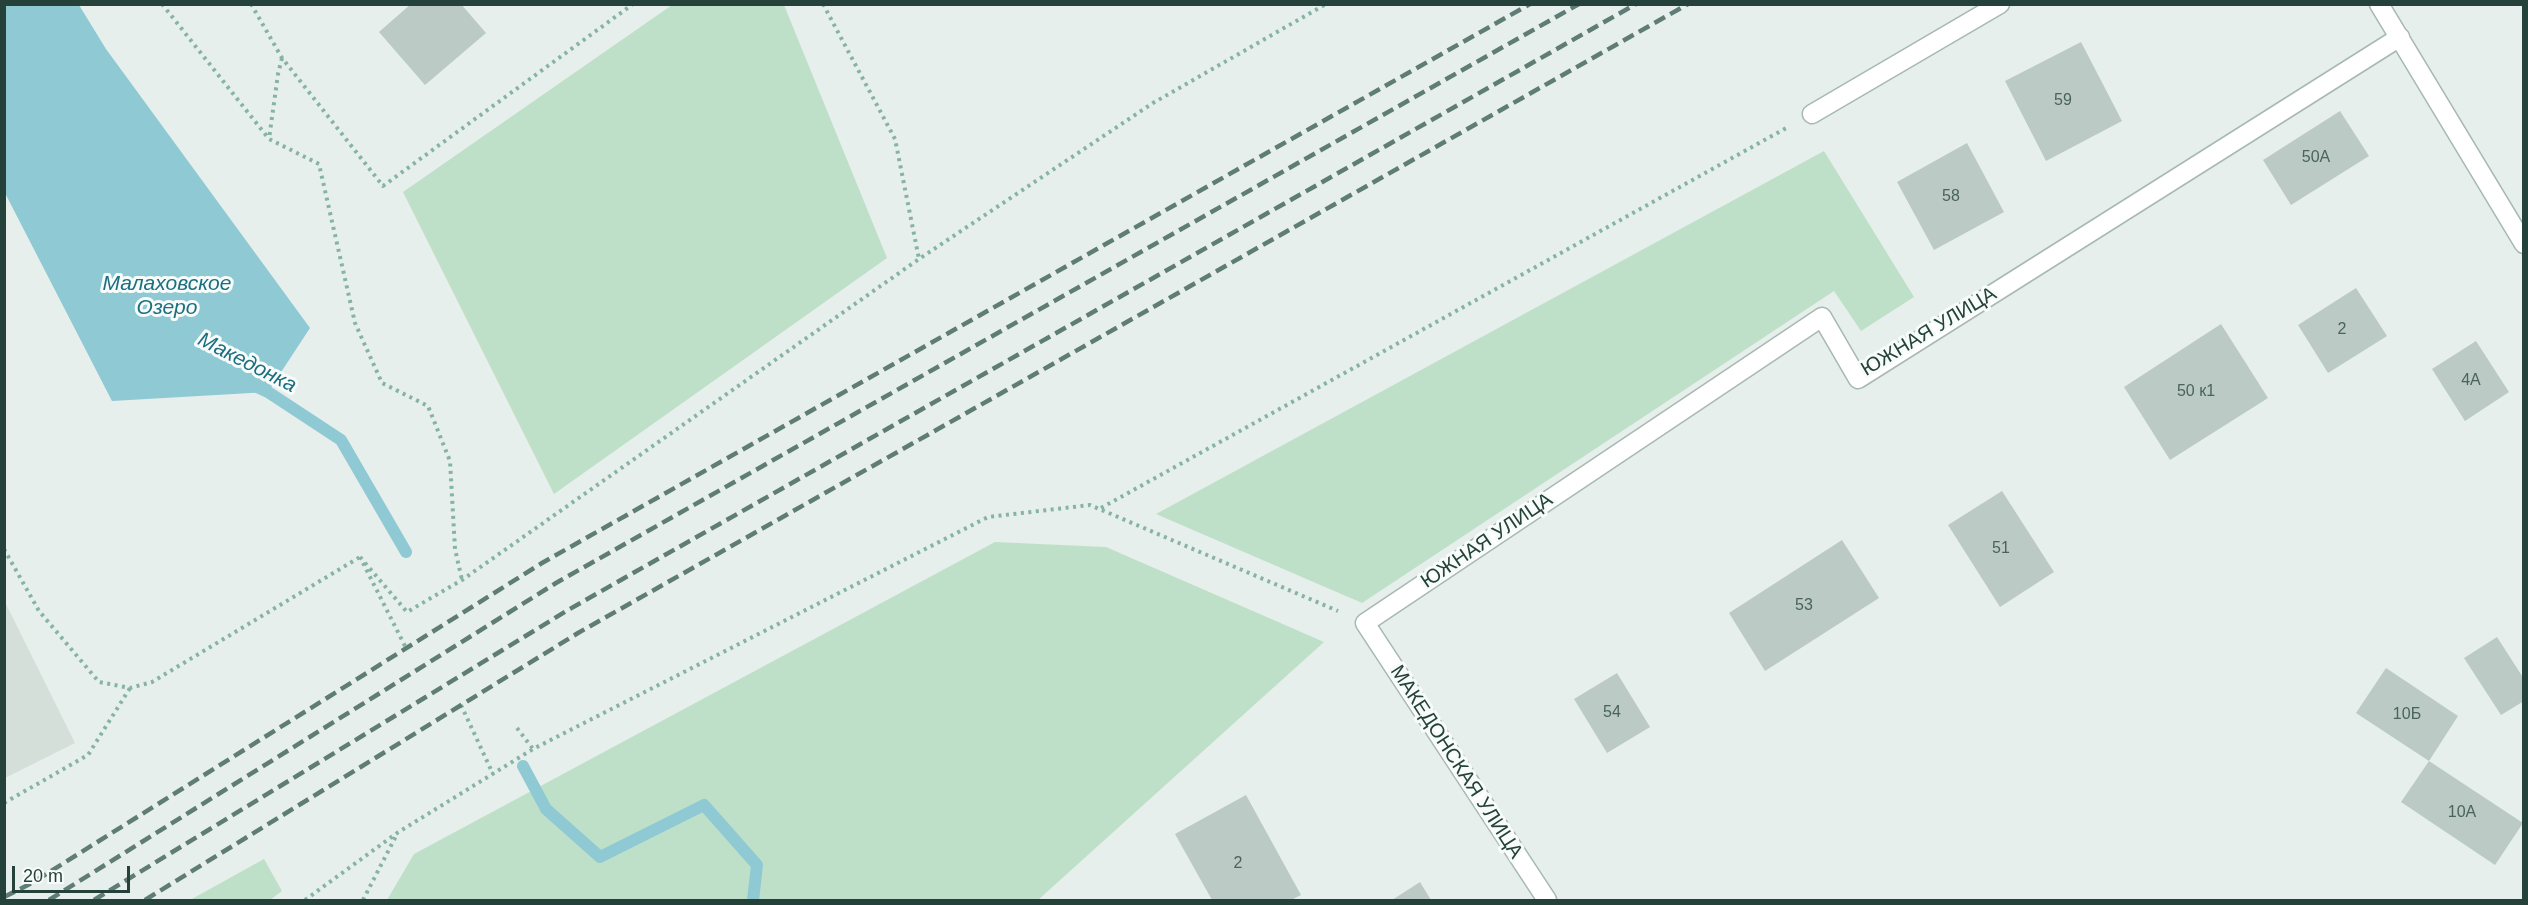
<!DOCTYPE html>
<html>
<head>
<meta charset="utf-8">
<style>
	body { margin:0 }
	#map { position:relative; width:2528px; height:905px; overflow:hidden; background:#e6efeb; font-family:Helvetica,sans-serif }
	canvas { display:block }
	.frame { position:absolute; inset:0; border:6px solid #24423a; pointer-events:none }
	.scale { position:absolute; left:12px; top:866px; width:118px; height:27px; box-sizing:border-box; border:3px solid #24423a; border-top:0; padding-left:8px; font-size:18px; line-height:21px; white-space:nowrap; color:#24423a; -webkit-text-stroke:4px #f7fbf9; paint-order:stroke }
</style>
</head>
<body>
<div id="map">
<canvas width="2528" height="905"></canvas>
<div class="frame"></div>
<div class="scale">20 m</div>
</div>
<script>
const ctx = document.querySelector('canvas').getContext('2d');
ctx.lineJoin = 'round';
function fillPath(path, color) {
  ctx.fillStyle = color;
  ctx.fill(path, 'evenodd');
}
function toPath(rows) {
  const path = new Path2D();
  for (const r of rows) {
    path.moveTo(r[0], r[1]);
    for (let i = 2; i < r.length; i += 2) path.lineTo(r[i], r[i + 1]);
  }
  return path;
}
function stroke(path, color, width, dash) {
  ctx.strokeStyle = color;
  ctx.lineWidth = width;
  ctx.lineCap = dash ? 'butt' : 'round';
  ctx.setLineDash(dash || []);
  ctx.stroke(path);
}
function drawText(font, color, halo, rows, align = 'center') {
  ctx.font = font + ' Helvetica,sans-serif';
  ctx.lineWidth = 6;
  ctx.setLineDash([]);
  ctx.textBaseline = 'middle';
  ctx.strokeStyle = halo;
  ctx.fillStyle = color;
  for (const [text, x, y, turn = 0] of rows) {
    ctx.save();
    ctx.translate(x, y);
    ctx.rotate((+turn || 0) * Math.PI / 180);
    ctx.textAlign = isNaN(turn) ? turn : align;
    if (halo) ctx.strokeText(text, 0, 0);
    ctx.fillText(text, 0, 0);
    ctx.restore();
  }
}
fillPath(toPath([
	[4,600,75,743,5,778,4,778]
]), '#d4dfda');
fillPath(toPath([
	[672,5,784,5,887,258,554,494,403,192],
	[1824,151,1914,297,1861,331,1834,291,1362,603,1156,514],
	[995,542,1106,547,1324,642,1038,900,387,900,414,854],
	[264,859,282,891,270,900,190,900]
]), '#bfe0c8');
fillPath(toPath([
	[5,4,79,5,106,49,310,328,268,392,112,401,5,193]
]), '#8ec9d4');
stroke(toPath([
	[253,385,268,392,341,440,406,552],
	[523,766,546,809,600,857,704,805,757,865,753,900]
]), '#8ec9d4', 12);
fillPath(toPath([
	[411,4,461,4,486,33,425,85,379,32],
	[2081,42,2122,121,2046,161,2005,81],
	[2340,111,2369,156,2291,205,2263,160],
	[1967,143,2004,212,1934,250,1897,182],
	[2356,288,2387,336,2328,373,2298,325],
	[2221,324,2268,398,2170,460,2124,387],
	[2476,341,2509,392,2465,421,2432,369],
	[2002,491,2054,572,2000,607,1948,525],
	[1842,540,1879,598,1765,671,1729,613],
	[2497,637,2524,679,2524,701,2501,715,2464,658],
	[2386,668,2458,716,2429,761,2356,713],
	[1617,673,1650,727,1607,753,1574,699],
	[2429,761,2523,823,2495,865,2401,802],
	[1246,795,1301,895,1291,900,1212,900,1175,834],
	[1420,882,1431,900,1392,900]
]), '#bbcac4');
const minor = toPath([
	[2379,4,2524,244],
	[1812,114,2000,4],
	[1547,900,1365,623,1822,317,1858,379,2400,37]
]);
stroke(minor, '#a8b8b2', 21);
stroke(toPath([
	[162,4,269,139],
	[251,4,282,58,383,186,633,4],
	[823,4,895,139,919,259],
	[282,58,278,74,269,139,319,164,355,323,382,383,428,406,450,461,455,549,462,580],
	[1101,508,1788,127],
	[4,549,39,611,99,682,130,688,152,682,360,557],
	[360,557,407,612,462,580,919,259,1153,103,1326,4],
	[363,563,406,648],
	[461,705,493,774],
	[517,728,533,749],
	[4,803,88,755,130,688],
	[305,900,397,833,533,749,988,517,1090,505,1338,611],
	[363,900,397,834]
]), '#86b3a5', 4, [3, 4.5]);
stroke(minor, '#fff', 18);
stroke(toPath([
	[4,897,32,883,542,563,1530,4],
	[49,900,556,583,1579,4],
	[94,900,568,610,1636,4],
	[145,900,578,633,1688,4]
]), '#5f7d75', 4.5, [12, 6]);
drawText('16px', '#4a645c', null, [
	["59",2063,101],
	["50А",2316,158],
	["58",1951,197],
	["2",2342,330],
	["4А",2471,381],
	["50 к1",2196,392],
	["51",2001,549],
	["53",1804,606],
	["54",1612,713],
	["10Б",2407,715],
	["10А",2462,813],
	["2",1238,864]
]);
drawText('20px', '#24423a', '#f7fbf9', [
	["ЮЖНАЯ УЛИЦА",1929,332,-31],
	["ЮЖНАЯ УЛИЦА",1487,541,-34],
	["МАКЕДОНСКАЯ УЛИЦА",1456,762,57]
]);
drawText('italic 21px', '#1c6f80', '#f7fbf9', [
	["Малаховское",167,284],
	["Озеро",167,308],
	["Македонка",247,363,27]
]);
</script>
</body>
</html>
